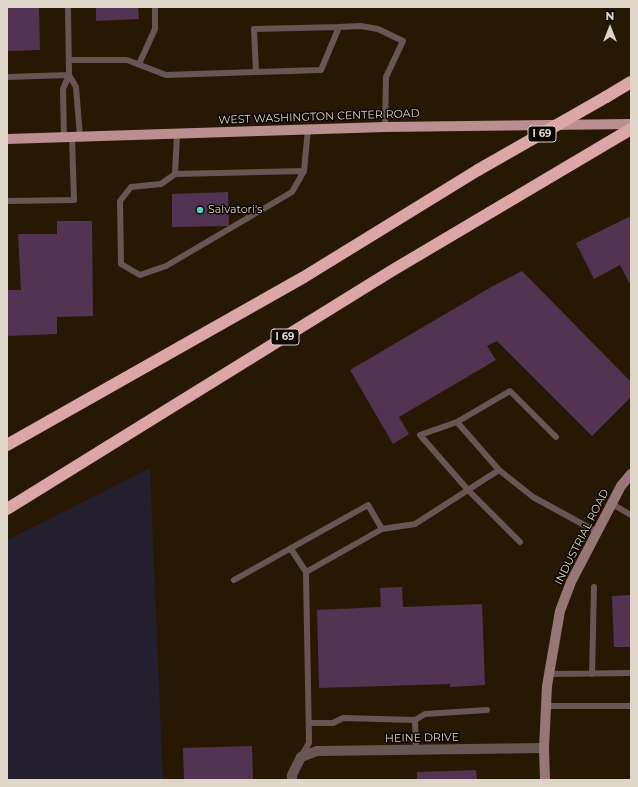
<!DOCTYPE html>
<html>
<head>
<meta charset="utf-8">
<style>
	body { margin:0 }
	#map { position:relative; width:638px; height:787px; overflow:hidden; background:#271804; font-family:Montserrat,sans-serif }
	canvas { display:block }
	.frame { position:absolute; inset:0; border:8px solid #dfd5c9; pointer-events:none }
	.north { position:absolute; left:590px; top:8px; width:40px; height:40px; -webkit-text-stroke:3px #0b0501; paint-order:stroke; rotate:0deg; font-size:11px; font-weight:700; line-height:16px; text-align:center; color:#dfd5c9 }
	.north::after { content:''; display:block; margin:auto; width:14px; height:18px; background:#dfd5c9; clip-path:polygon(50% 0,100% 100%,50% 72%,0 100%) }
</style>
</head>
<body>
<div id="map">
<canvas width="638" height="787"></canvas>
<div class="frame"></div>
<div class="north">N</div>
</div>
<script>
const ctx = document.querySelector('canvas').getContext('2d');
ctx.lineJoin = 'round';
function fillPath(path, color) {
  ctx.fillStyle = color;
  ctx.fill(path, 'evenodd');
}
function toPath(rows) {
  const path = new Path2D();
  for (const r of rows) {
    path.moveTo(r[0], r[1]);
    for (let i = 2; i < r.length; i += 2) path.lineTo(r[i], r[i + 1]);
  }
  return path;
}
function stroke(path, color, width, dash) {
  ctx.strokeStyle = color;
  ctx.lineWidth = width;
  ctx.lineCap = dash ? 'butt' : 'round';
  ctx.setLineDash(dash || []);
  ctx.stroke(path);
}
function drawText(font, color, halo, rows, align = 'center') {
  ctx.font = font + ' Montserrat,sans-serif';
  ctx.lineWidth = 3;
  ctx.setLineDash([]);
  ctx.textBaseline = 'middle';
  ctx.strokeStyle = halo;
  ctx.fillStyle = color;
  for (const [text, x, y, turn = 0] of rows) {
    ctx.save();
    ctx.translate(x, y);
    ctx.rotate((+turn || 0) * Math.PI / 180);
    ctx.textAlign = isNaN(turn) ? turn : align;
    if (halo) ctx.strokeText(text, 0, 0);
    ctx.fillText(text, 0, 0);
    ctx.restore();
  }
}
fillPath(toPath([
	[150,468,163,780,7,780,7,540]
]), '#231f2f');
fillPath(toPath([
	[7,7,39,7,40,50,7,51],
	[96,7,138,7,139,19,96,21],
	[228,192,229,226,172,227,172,194],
	[631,216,631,286,620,265,594,279,576,243],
	[57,221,92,221,93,316,57,317,57,334,7,336,7,290,21,290,18,234,57,234],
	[522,271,631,382,631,397,592,436,497,341,487,346,496,360,399,417,409,434,393,444,350,370,493,286],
	[402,587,403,607,482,604,485,685,450,687,450,684,319,688,317,610,381,607,380,588],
	[631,595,631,647,614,647,612,596],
	[252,746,253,780,184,780,183,748],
	[476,770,477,780,417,780,417,772]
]), '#523452');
stroke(toPath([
	[339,27,361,26,378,29,403,41,386,77,385,127],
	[69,60,127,60,166,75,256,72,321,70,339,27,254,29,256,72],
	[139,64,155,29,155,7],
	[7,77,69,75,68,7],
	[177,134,175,174,161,184,131,187,120,201,121,264,140,275,166,266,292,192,304,171,308,129],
	[64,138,63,89,69,75,76,87,80,137],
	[175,174,304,171],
	[7,201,74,200,72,138],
	[457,422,420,435,468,490,520,542],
	[556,437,510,391,457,422,499,470,533,497,597,532],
	[612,504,631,515],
	[291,549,306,572,382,529],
	[234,580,368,505,382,529,415,524,499,470],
	[549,674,631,673],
	[592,674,594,587],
	[546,706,631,706],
	[309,723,333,723,343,718,415,720],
	[416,750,415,720,425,714,487,710],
	[301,756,309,743,306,572]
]), '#6a5555', 6);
stroke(toPath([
	[292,780,292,775,301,757,317,751,544,748]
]), '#6a5555', 10);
stroke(toPath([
	[545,780,544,748,547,686,560,611,571,582,621,486,631,474]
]), '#977676', 10);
stroke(toPath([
	[7,139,385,127,631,124]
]), '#bb8f8f', 10);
stroke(toPath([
	[606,97,631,82],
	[7,445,304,277,478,170],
	[7,509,393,270,631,129]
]), '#dba6a7', 12);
stroke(toPath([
	[478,170,606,97]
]), '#dba6a7', 12);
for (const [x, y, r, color] of [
	[200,210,4,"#57cec2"]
]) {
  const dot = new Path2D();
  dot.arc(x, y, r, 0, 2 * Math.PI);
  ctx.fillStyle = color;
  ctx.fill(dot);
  stroke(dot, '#0b0501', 1.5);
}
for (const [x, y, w] of [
	[542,134,28],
	[285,337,28]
]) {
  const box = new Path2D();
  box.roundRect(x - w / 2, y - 8, w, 16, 3);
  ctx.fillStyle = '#0b0501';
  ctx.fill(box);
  stroke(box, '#dfd5c9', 1);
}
drawText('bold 10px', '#dfd5c9', null, [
	["I 69",542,134],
	["I 69",285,337]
]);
drawText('11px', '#dfd5c9', '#0b0501', [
	["WEST WASHINGTON CENTER ROAD",319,117,-2],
	["INDUSTRIAL ROAD",582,537,-63],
	["HEINE DRIVE",422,738,-1]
]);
drawText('11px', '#dfd5c9', '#0b0501', [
	["Salvatori's",208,210]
], 'left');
</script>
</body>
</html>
